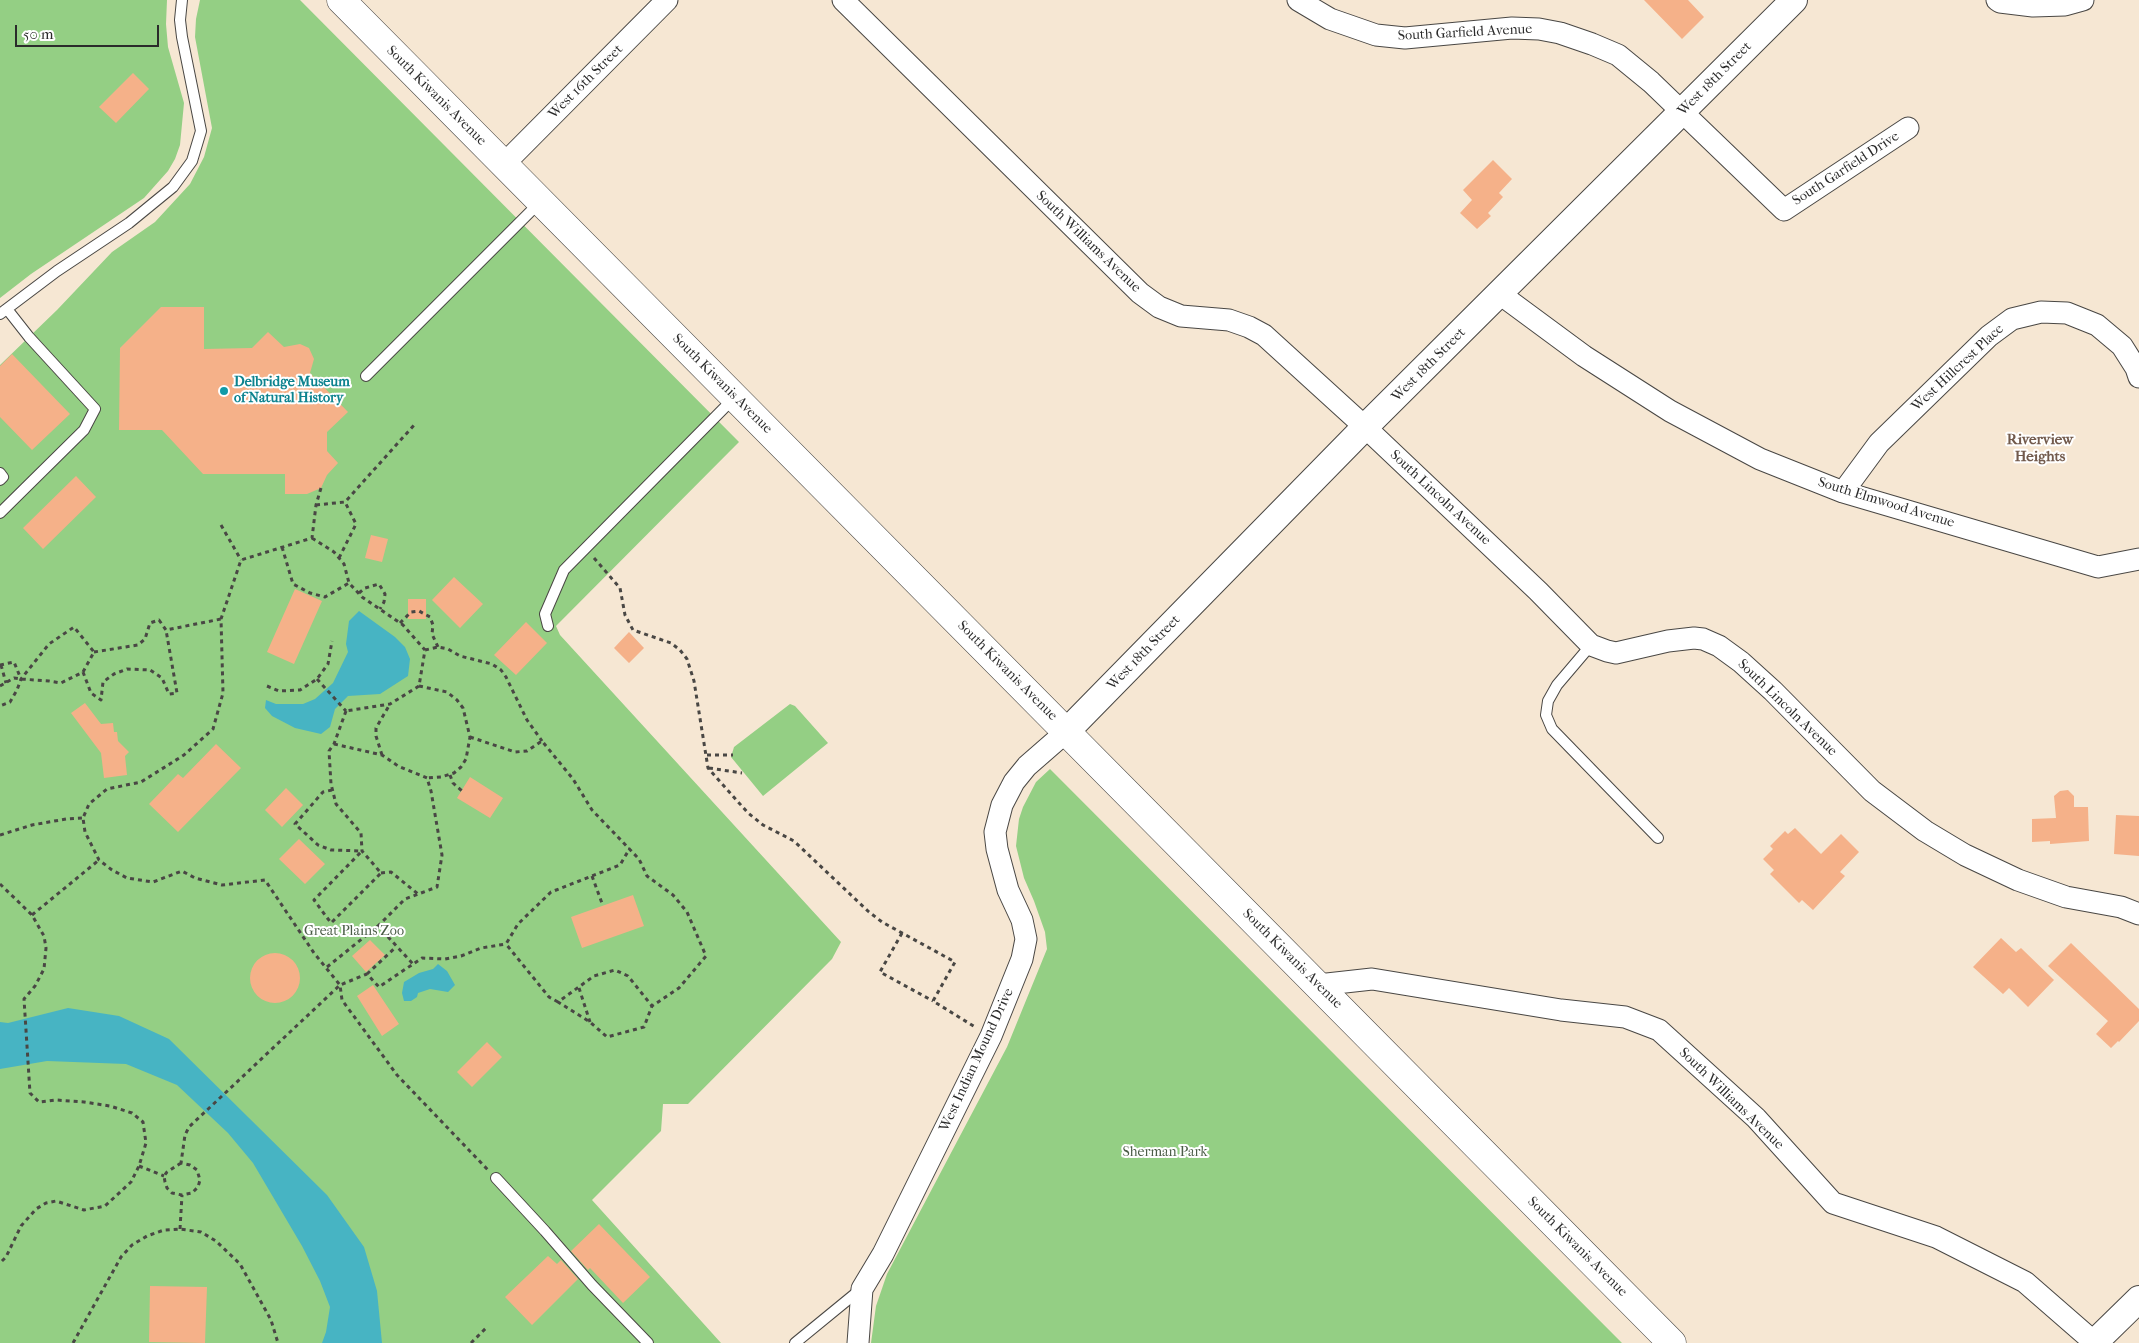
<!DOCTYPE html>
<html>
<head>
<meta charset="utf-8">
<style>
	body { margin:0 }
	#map { position:relative; width:2139px; height:1343px; overflow:hidden; background:#f6e7d3; font-family:"IM FELL French Canon",serif }
	canvas { display:block }
	.scale { position:absolute; left:15px; top:25px; width:144px; height:22px; box-sizing:border-box; border:2px solid #2b2b2b; border-top:0; padding-left:6px; font-size:15px; line-height:18px; white-space:nowrap; color:#2b2b2b; -webkit-text-stroke:4px #fff; paint-order:stroke }
</style>
</head>
<body>
<div id="map">
<canvas width="2139" height="1343"></canvas>
<div class="scale">50 m</div>
</div>
<script>
const ctx = document.querySelector('canvas').getContext('2d');
ctx.lineJoin = 'round';
function fillPath(path, color) {
  ctx.fillStyle = color;
  ctx.fill(path, 'evenodd');
}
function toPath(rows) {
  const path = new Path2D();
  for (const r of rows) {
    if (r.length === 3) {
      path.moveTo(r[0] + r[2], r[1]);
      path.arc(r[0], r[1], r[2], 0, 2 * Math.PI);
      continue;
    }
    path.moveTo(r[0], r[1]);
    for (let i = 2; i < r.length; i += 2) path.lineTo(r[i], r[i + 1]);
  }
  return path;
}
function stroke(path, color, width, dash) {
  ctx.strokeStyle = color;
  ctx.lineWidth = width;
  ctx.lineCap = dash ? 'butt' : 'round';
  ctx.setLineDash(dash || []);
  ctx.stroke(path);
}
function drawText(font, color, halo, rows, align = 'center') {
  ctx.font = font + ' "IM FELL French Canon",serif';
  ctx.lineWidth = 4;
  ctx.setLineDash([]);
  ctx.textBaseline = 'middle';
  ctx.strokeStyle = halo;
  ctx.fillStyle = color;
  for (const [text, x, y, turn = 0] of rows) {
    ctx.save();
    ctx.translate(x, y);
    ctx.rotate((+turn || 0) * Math.PI / 180);
    ctx.textAlign = isNaN(turn) ? turn : align;
    if (halo) ctx.strokeText(text, 0, 0);
    ctx.fillText(text, 0, 0);
    ctx.restore();
  }
}
fillPath(toPath([
	[0,0,167,0,166,24,168,47,184,103,180,145,175,159,168,171,144,198,31,274,0,298],
	[200,0,300,0,739,442,556,626,560,635,841,942,832,959,688,1104,663,1104,661,1131,592,1200,721,1343,0,1343,0,365,57,310,112,252,155,222,190,184,204,157,212,128,195,37,196,19],
	[790,704,795,706,828,743,763,796,731,757,734,747],
	[1050,769,1622,1343,871,1343,876,1306,887,1274,1007,1047,1047,949,1045,932,1034,901,1024,878,1016,846,1019,819,1023,807,1036,782]
]), '#94cf84');
fillPath(toPath([
	[359,611,395,637,405,647,410,659,408,676,380,694,348,696,335,709,330,727,321,734,295,728,272,716,265,708,266,700,276,704,303,704,315,699,333,683,348,652,346,644,349,621],
	[438,964,447,971,455,985,448,992,430,989,418,993,417,997,411,1001,404,1001,402,993,404,982,419,973,433,969],
	[68,1008,119,1016,169,1039,327,1195,364,1247,377,1291,382,1343,322,1343,326,1332,330,1307,320,1281,302,1246,253,1163,228,1133,177,1085,126,1064,47,1061,0,1069,0,1022,8,1023]
]), '#47b4c3');
fillPath(toPath([
	[1644,0,1688,0,1704,17,1682,39],
	[133,73,149,89,116,123,99,107],
	[1493,160,1512,179,1499,193,1503,197,1488,213,1491,216,1477,229,1460,213,1472,200,1463,190],
	[161,307,204,307,204,349,252,348,268,332,284,347,300,344,309,348,314,359,310,373,348,412,327,432,327,451,338,463,327,475,321,488,307,494,285,494,285,474,203,474,162,430,119,430,120,348],
	[12,354,70,414,32,450,0,417,0,366],
	[76,476,96,497,43,549,23,528],
	[371,535,388,539,382,562,365,558],
	[454,577,483,604,460,628,432,600],
	[295,589,322,601,294,664,267,652],
	[408,599,426,599,426,619,408,619],
	[526,622,547,643,516,675,494,655],
	[629,632,644,648,629,663,614,648],
	[85,703,101,724,113,723,114,732,117,732,118,741,129,752,125,756,127,775,104,778,101,753,71,713],
	[216,744,241,768,178,832,149,804,178,774,183,778],
	[470,777,503,798,490,818,457,798],
	[286,788,303,805,282,827,265,810],
	[2068,790,2074,796,2074,807,2088,807,2089,841,2050,844,2050,841,2032,842,2032,819,2056,818,2054,796,2060,791],
	[2116,815,2139,816,2139,856,2114,854],
	[1795,828,1821,854,1841,834,1859,852,1840,872,1845,876,1813,910,1802,900,1799,903,1770,874,1774,870,1763,859,1773,849,1770,846,1785,831,1788,834],
	[299,839,325,864,305,884,279,859],
	[633,895,644,926,582,948,571,917],
	[2001,938,2016,952,2021,948,2054,980,2028,1007,2009,988,2003,994,1973,967],
	[370,940,385,955,366,972,352,956],
	[2071,943,2139,1009,2139,1021,2119,1042,2118,1041,2111,1048,2096,1034,2108,1021,2048,966],
	[275,978,25],
	[373,985,399,1024,382,1036,357,996],
	[487,1042,502,1057,472,1087,457,1072],
	[599,1224,650,1277,623,1303,590,1268,588,1270,571,1251],
	[548,1256,557,1264,561,1260,578,1279,532,1325,505,1297],
	[150,1286,207,1287,205,1343,149,1342]
]), '#f5b189');
const service = toPath([
	[0,314,57,271,129,223,173,187,192,161,201,131,182,37,180,20,182,0],
	[366,376,540,202],
	[0,473,3,477,0,480],
	[0,513,84,430,95,409,29,337,7,309],
	[548,626,545,614,564,570,734,398],
	[1591,645,1557,685,1548,701,1546,715,1552,729,1658,838],
	[496,1178,545,1231,592,1285,648,1343],
	[795,1343,861,1289]
]);
const minor = toPath([
	[843,0,1140,293,1159,307,1181,316,1229,320,1249,327,1264,335,1365,427,1538,591,1591,645,1607,651,1616,653,1668,641,1694,638,1703,639,1719,646,1741,662,1773,691,1872,791,1925,831,1965,855,2018,880,2066,897,2121,907,2139,914],
	[1298,0,1330,19,1376,35,1405,38,1512,28,1539,29,1560,33,1592,44,1618,55,1651,82,1784,210,1908,128],
	[1997,0,2000,2,2033,6,2065,5,2083,0],
	[504,164,667,0],
	[1500,294,1584,356,1670,411,1760,459,1843,492,2098,567,2139,559],
	[1843,492,1879,443,1989,336,2012,319,2041,312,2067,313,2097,325,2122,346,2136,368,2139,377],
	[1318,985,1372,979,1561,1010,1625,1017,1659,1030,1756,1118,1833,1203,1936,1237,2025,1282,2095,1343],
	[858,1343,862,1289,883,1254,991,1036,1022,959,1026,939,1022,920,1008,890,997,849,995,832,1002,805,1014,782,1027,766,1066,732]
]);
const tertiary = toPath([
	[1066,732,1365,427,1794,0],
	[2094,1343,2139,1299]
]);
const secondary = toPath([
	[341,0,1672,1343]
]);
stroke(service, '#494744', 12);
stroke(minor, '#494744', 23);
stroke(tertiary, '#494744', 28);
stroke(secondary, '#494744', 29);
stroke(toPath([
	[321,488,316,505,312,538,241,560,221,619,223,693,213,729,184,755,141,782,107,789,89,804,83,818,85,832,99,860,112,870,127,878,153,882,182,871,195,878,222,885,265,880,314,953,340,985,342,1000,397,1075,488,1170],
	[316,505,345,502,415,424],
	[221,525,241,560],
	[312,538,334,552,344,564,349,583,362,597,403,625,425,650,419,686,390,704,346,711],
	[282,547,293,584,310,593,325,597,349,583],
	[339,558,356,524,345,502],
	[594,558,620,588,625,615,633,630,671,643,680,650,687,659,694,681,708,768,748,813,763,825,794,841,869,912,882,922,955,962,933,1001,975,1027],
	[359,593,365,588,379,584,385,594,384,602,380,609],
	[400,623,411,612,419,611,430,617,433,625,432,634,438,647],
	[425,650,438,647,448,649,460,656,492,664,501,670,506,677,527,720,542,741],
	[94,652,138,645,145,639,150,623,159,620,166,630,221,619],
	[0,665,14,662,21,679],
	[1,665,6,683],
	[83,672,91,693,101,700,103,682,114,674,127,669,150,670,162,678,169,694,177,693,166,630],
	[317,679,346,711],
	[0,686,14,678,21,679,49,681,61,683,83,672,94,652,74,627,49,644,21,679,17,690,10,702,0,706],
	[267,686,279,691,300,690,317,679,328,664,332,641],
	[419,686,447,692,457,700,463,708,470,737,466,759,461,767,454,773,441,777,427,778],
	[346,711,334,744,329,751,331,784,336,804,361,833,362,851,381,873,331,923,314,900,362,851],
	[470,737,515,752,527,751,542,741,573,779,592,810,639,859,647,876,673,895,687,912,706,956,679,988,652,1006,644,1027,607,1037,590,1022,558,1002,594,976,615,970,628,976,652,1006],
	[334,744,382,755,398,766,427,778,431,791,442,855,437,887,405,899,378,926],
	[382,755,376,736,376,728,390,704],
	[707,755,733,755],
	[709,768,742,773],
	[450,775,453,783,462,791],
	[332,790,323,792,295,824,318,845,331,850,362,851],
	[0,835,32,825,66,819,83,818],
	[381,873,391,872,418,894],
	[592,876,603,906],
	[0,884,32,915,44,936,46,948,44,969,35,986,24,999,30,1093,39,1102,56,1100,84,1102,110,1106,132,1113,143,1122,146,1143,139,1166,131,1182,105,1206,84,1210,56,1201,46,1203,36,1209,21,1226,6,1257,0,1263],
	[32,915,99,860],
	[902,933,880,972,933,1001],
	[327,967,378,926,413,964],
	[367,974,396,947],
	[579,988,590,1022],
	[558,1002,549,997,506,944,518,924,551,892,620,865,630,848],
	[181,1163,167,1172,164,1176,165,1182,167,1188,172,1193,182,1195,192,1193,198,1187,200,1180,197,1170,190,1165,181,1163,185,1135,189,1127,340,985,367,974,379,987,422,958,445,959,461,956,481,948,506,944],
	[139,1166,164,1176],
	[180,1229,182,1195],
	[73,1343,121,1257,132,1245,147,1236,164,1230,180,1229,201,1232,216,1241,240,1264,271,1320,278,1343],
	[471,1343,487,1327]
]), '#494744', 3, [4, 4]);
stroke(service, '#fff', 10);
stroke(minor, '#fff', 21);
stroke(tertiary, '#fff', 26);
stroke(secondary, '#fff', 28);
for (const [x, y, r, color] of [
	[224,391,5,"#0f9aa8"]
]) {
  const dot = new Path2D();
  dot.arc(x, y, r, 0, 2 * Math.PI);
  ctx.fillStyle = color;
  ctx.fill(dot);
  stroke(dot, '#fff', 2);
}
drawText('14px', '#2b2b2b', '#fff', [
	["South Garfield Avenue",1465,33,-3],
	["West 18th Street",1715,79,-45],
	["West 16th Street",586,82,-45],
	["South Kiwanis Avenue",436,96,45],
	["South Garfield Drive",1846,169,-33],
	["South Williams Avenue",1088,242,44],
	["West 18th Street",1429,365,-45],
	["West Hillcrest Place",1958,368,-43],
	["South Kiwanis Avenue",722,384,45],
	["South Lincoln Avenue",1440,498,43],
	["South Elmwood Avenue",1886,503,17],
	["West 18th Street",1144,653,-46],
	["South Kiwanis Avenue",1007,671,45],
	["South Lincoln Avenue",1787,708,44],
	["South Kiwanis Avenue",1292,959,45],
	["West Indian Mound Drive",977,1060,-65],
	["South Williams Avenue",1731,1099,44],
	["South Kiwanis Avenue",1577,1247,45]
]);
drawText('bold 14px', '#0d838f', '#fff', [
	["Delbridge Museum",234,383],
	["of Natural History",234,399]
], 'left');
drawText('14px', '#4a5c46', '#fff', [
	["Great Plains Zoo",354,932],
	["Sherman Park",1165,1153]
]);
drawText('bold 15px', '#725a4c', '#fff', [
	["Riverview",2040,440],
	["Heights",2040,457]
]);
</script>
</body>
</html>
